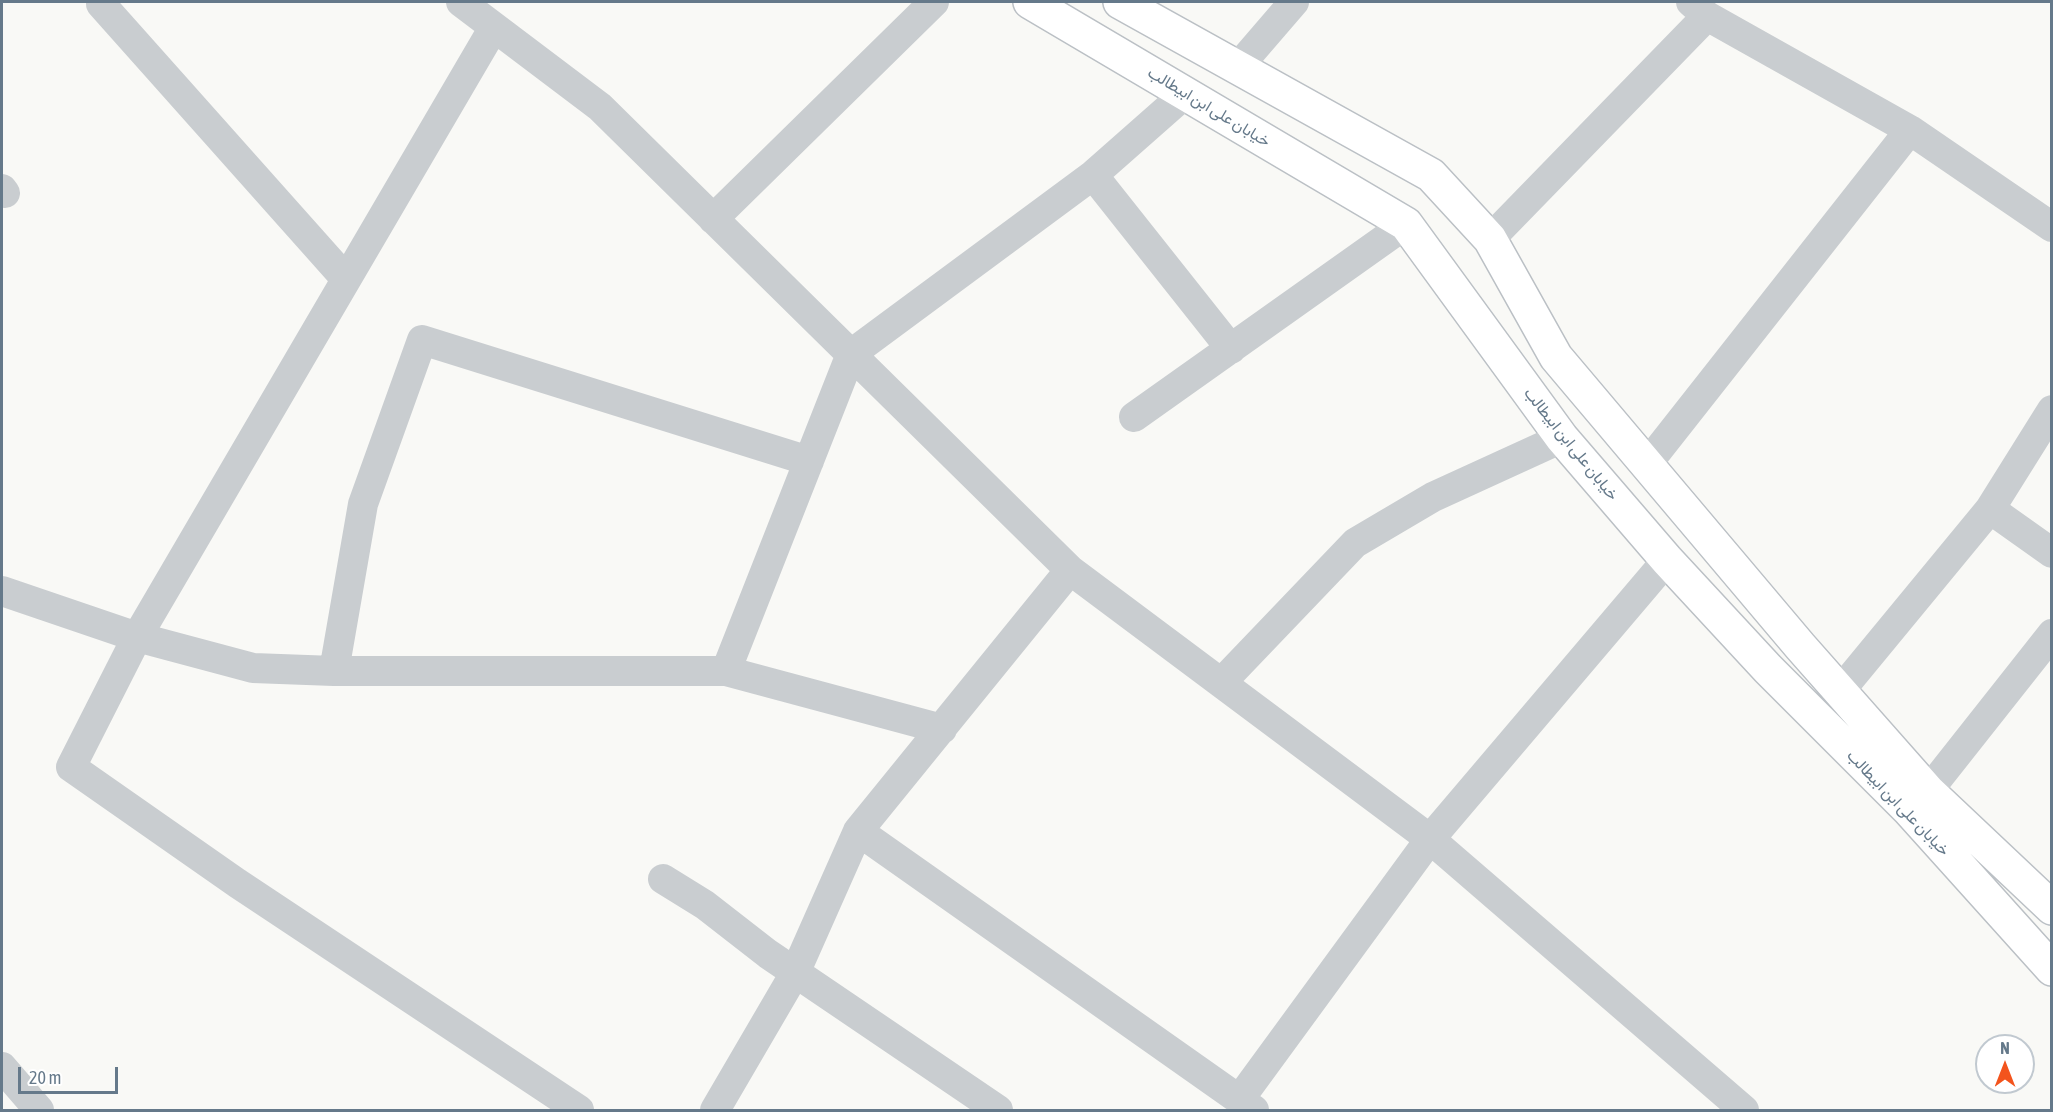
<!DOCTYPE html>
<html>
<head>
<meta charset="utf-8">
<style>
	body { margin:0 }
	#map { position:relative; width:2053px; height:1112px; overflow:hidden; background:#f9f9f6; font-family:"Asap Condensed",sans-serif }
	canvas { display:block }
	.frame { position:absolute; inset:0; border:3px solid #65798a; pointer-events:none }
	.north { position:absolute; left:1975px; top:1034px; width:60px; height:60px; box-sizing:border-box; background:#fff; border:2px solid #c1c9d0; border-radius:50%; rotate:0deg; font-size:16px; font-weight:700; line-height:24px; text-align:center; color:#65798a }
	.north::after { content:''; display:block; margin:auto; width:21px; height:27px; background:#f3541d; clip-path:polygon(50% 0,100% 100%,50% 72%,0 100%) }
	.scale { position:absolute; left:18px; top:1067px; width:100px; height:27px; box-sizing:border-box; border:3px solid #65798a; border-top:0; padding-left:8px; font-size:18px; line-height:21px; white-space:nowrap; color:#65798a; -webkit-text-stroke:4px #fff; paint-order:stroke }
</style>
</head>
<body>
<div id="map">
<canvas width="2053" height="1112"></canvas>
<div class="frame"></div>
<div class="north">N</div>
<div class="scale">20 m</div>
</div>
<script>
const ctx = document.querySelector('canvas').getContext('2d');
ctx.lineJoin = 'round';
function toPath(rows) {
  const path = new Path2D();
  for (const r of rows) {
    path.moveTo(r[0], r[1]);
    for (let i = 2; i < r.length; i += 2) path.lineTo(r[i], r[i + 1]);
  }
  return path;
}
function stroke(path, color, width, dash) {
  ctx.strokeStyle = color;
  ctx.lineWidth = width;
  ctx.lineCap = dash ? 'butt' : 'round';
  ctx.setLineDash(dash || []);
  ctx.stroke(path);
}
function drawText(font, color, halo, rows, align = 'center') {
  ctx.font = font + ' "Asap Condensed",Vazirmatn,sans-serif';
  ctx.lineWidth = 6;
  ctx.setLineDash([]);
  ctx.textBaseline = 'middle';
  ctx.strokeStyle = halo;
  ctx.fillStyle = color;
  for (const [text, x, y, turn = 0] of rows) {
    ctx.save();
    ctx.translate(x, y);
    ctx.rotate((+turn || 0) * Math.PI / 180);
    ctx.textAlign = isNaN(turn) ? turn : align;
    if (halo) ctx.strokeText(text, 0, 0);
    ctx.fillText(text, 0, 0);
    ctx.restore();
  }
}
const secondary = toPath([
	[1030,2,1406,224,1562,438,1667,560,1768,669,1908,809,2052,969],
	[1120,2,1431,175,1490,239,1556,357,1800,646,1928,791,2052,908]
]);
stroke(secondary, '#bbc0c5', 36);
stroke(toPath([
	[461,2,600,107,1070,570,1430,839,1744,1110],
	[1691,2,1707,16,1910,130,2052,227],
	[101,4,346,279],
	[1238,67,1294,2],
	[1093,175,1231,349],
	[2,189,5,193],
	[713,219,934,2],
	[1490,239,1707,16],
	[1134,417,1406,224],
	[809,461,422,340,363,504,334,671,726,671,851,354,1093,175,1186,93],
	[1647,464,1910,130],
	[1990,509,2052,553],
	[1070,570,858,831,1254,1110],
	[2,591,137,637,494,27],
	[334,671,253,668,137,637,71,767,237,883,579,1110],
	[726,671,942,729],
	[1221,683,1355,543,1433,497,1562,438],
	[1840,691,1990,509,2052,410],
	[1928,791,2052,634],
	[663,879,705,905,768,954,998,1110],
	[2,1067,39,1110],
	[1239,1100,1430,839,1667,560],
	[715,1110,795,973,858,831]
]), '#c9cdd0', 30);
stroke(secondary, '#fff', 33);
drawText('16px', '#65798a', '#fff', [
	["خیابان علی ابن ابیطالب",1209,107,31],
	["خیابان علی ابن ابیطالب",1571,444,51],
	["خیابان علی ابن ابیطالب",1898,803,46]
]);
</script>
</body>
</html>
